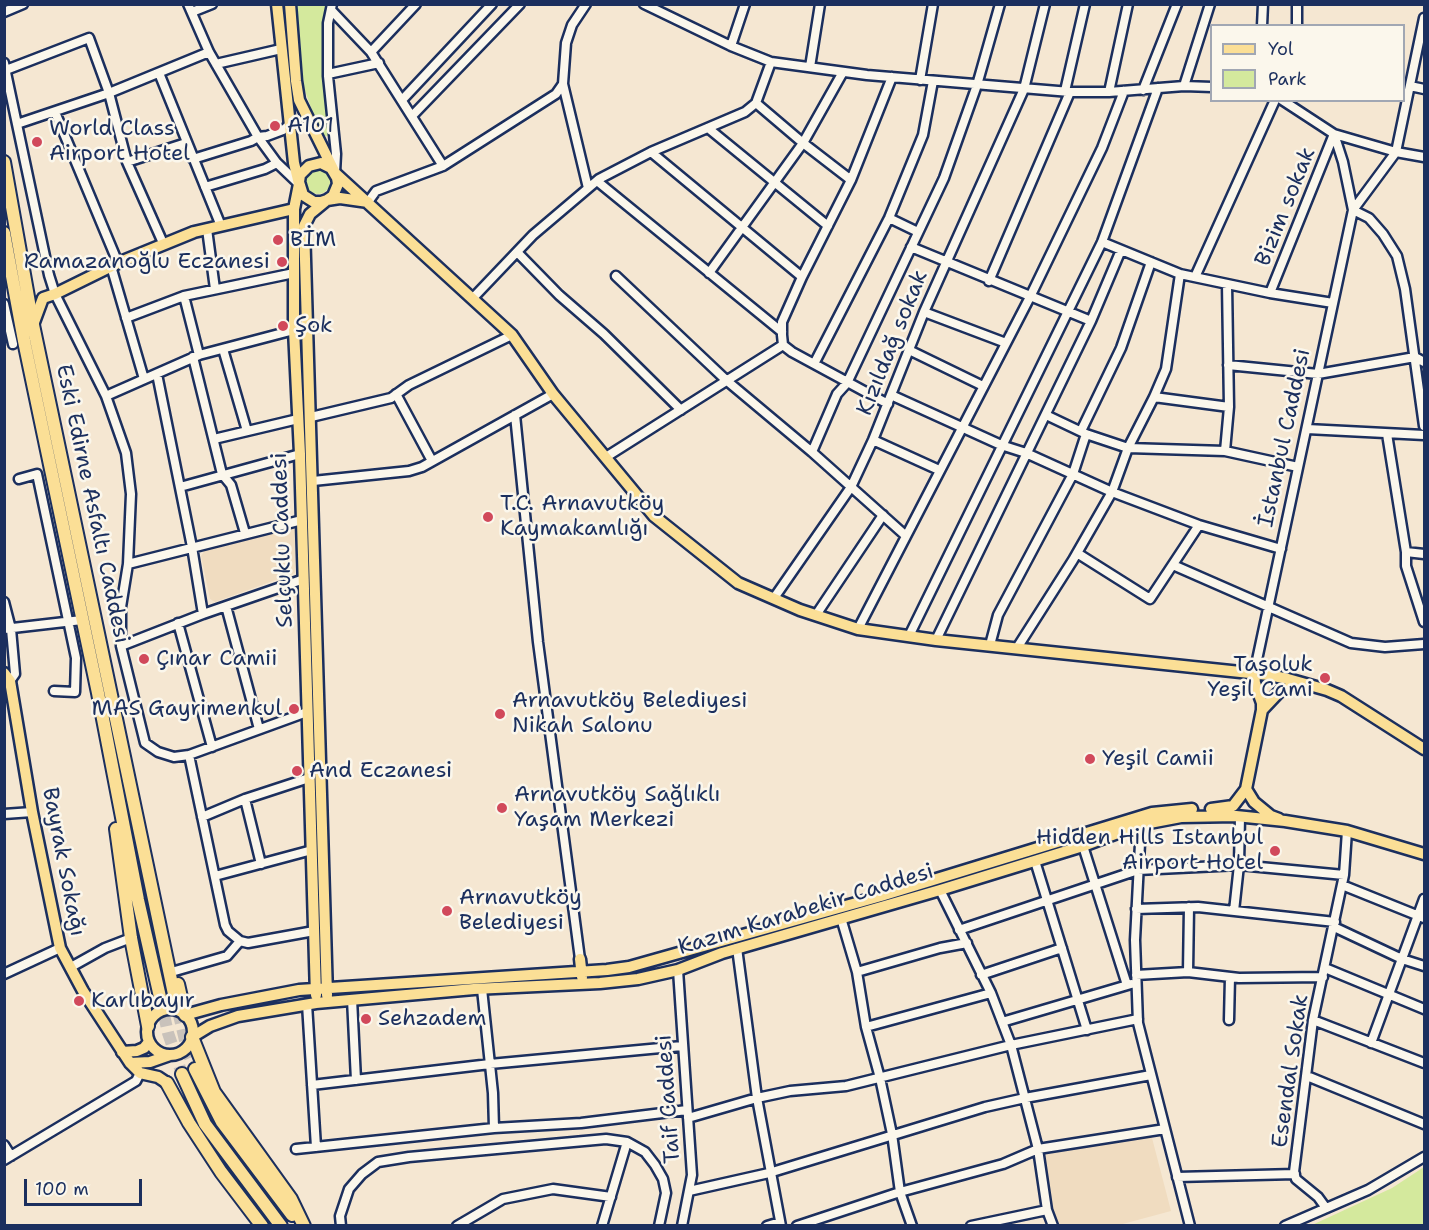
<!DOCTYPE html>
<html>
<head>
<meta charset="utf-8">
<style>
	body { margin:0 }
	#map { position:relative; width:1429px; height:1230px; overflow:hidden; background:#f5e7d2; font-family:"Shantell Sans",sans-serif }
	canvas { display:block }
	.frame { position:absolute; inset:0; border:6px solid #1b2f5e; pointer-events:none }
	.legend { position:absolute; left:1210px; top:24px; width:195px; height:78px; box-sizing:border-box; background:#fbf7ec; border:2px solid #a1a7b3; margin:0; padding:8px 10px; list-style:none; font-size:18px; color:#1b2f5e }
	.legend li { display:flex; align-items:center; gap:12px; height:30px }
	.legend b { width:30px; border:2px solid #a1a7b3 }
	.scale { position:absolute; left:24px; top:1179px; width:118px; height:27px; box-sizing:border-box; border:3px solid #1b2f5e; border-top:0; padding-left:8px; font-size:18px; line-height:21px; white-space:nowrap; color:#1b2f5e; -webkit-text-stroke:4px #fbf7ec; paint-order:stroke }
</style>
</head>
<body>
<div id="map">
<canvas width="1429" height="1230"></canvas>
<div class="frame"></div>
<ul class="legend">
<li><b style="height:8px;background:#fbdf96"></b>Yol</li>
<li><b style="height:16px;background:#d4e99d"></b>Park</li>
</ul>
<div class="scale">100 m</div>
</div>
<script>
const ctx = document.querySelector('canvas').getContext('2d');
ctx.lineJoin = 'round';
function fillPath(path, color) {
  ctx.fillStyle = color;
  ctx.fill(path, 'evenodd');
}
function toPath(rows) {
  const path = new Path2D();
  for (const r of rows) {
    if (r.length === 3) {
      path.moveTo(r[0] + r[2], r[1]);
      path.arc(r[0], r[1], r[2], 0, 2 * Math.PI);
      continue;
    }
    path.moveTo(r[0], r[1]);
    for (let i = 2; i < r.length; i += 2) path.lineTo(r[i], r[i + 1]);
  }
  return path;
}
function stroke(path, color, width, dash) {
  ctx.strokeStyle = color;
  ctx.lineWidth = width;
  ctx.lineCap = dash ? 'butt' : 'round';
  ctx.setLineDash(dash || []);
  ctx.stroke(path);
}
function drawText(font, color, halo, rows, align = 'center') {
  ctx.font = font + ' "Shantell Sans",sans-serif';
  ctx.lineWidth = 5;
  ctx.setLineDash([]);
  ctx.textBaseline = 'middle';
  ctx.strokeStyle = halo;
  ctx.fillStyle = color;
  for (const [text, x, y, turn = 0] of rows) {
    ctx.save();
    ctx.translate(x, y);
    ctx.rotate((+turn || 0) * Math.PI / 180);
    ctx.textAlign = isNaN(turn) ? turn : align;
    if (halo) ctx.strokeText(text, 0, 0);
    ctx.fillText(text, 0, 0);
    ctx.restore();
  }
}
fillPath(toPath([
	[291,526,296,529,295,573,215,602,210,599,201,556,205,550],
	[1151,1134,1171,1211,1119,1225,1057,1225,1037,1156]
]), '#f0dcc0');
fillPath(toPath([
	[297,5,326,5,324,86,332,136,325,136,319,130,304,88],
	[318,182,12],
	[1424,1167,1424,1225,1312,1225,1392,1188]
]), '#d4e99d');
stroke(toPath([
	[174,994,188,1053,195,1069],
	[160,997,168,1033,182,1074]
]), '#c9c2bb', 12, [12, 6]);
const minor = toPath([
	[188,4,209,52,258,137,277,163,299,184],
	[332,4,328,23,328,76,336,154,335,173],
	[644,4,731,46,771,62,867,75,1070,92,1109,92,1184,86,1212,87],
	[1297,4,1297,26],
	[332,11,371,52,443,166],
	[4,12,23,4],
	[192,12,212,4],
	[1262,26,1263,4],
	[731,46,745,4],
	[371,52,416,4],
	[4,63,49,275,55,294,106,396,126,453,131,494,128,564,121,607,121,646,145,743,158,752,174,757,189,755,307,712],
	[216,64,281,49],
	[810,67,820,4],
	[6,70,89,38,109,93,127,162,163,243],
	[159,73,221,226],
	[328,74,379,63],
	[920,80,933,4],
	[563,84,588,188],
	[1184,86,1210,4],
	[1410,86,1424,89],
	[1143,90,1177,4],
	[1065,91,1085,4],
	[1109,92,1128,4],
	[402,100,492,4],
	[1282,100,1334,134,1396,152,1424,157],
	[756,103,803,143,851,180],
	[55,112,118,263],
	[412,116,520,4],
	[17,124,109,93,209,52],
	[708,128,828,226],
	[1334,134,1343,162,1353,210],
	[651,152,802,277],
	[193,159,251,141,258,137,267,136,283,130,289,125],
	[127,162,186,143],
	[597,181,782,332],
	[205,187,265,169,277,163],
	[368,202,376,191,443,166,556,94,563,84,566,43,572,25,586,4],
	[1353,210,1369,218,1383,234,1397,256,1405,289,1424,426],
	[889,218,918,232],
	[207,229,215,289],
	[1102,242,1180,274,1270,293,1333,303],
	[911,247,1091,321],
	[517,252,559,295,604,334,681,410],
	[111,266,144,379],
	[709,273,803,143,843,72],
	[616,276,726,380,812,452],
	[1195,277,1275,100],
	[989,281,1070,92],
	[1270,293,1334,134],
	[184,296,199,355],
	[473,298,533,235,599,179,651,152,745,112,756,103,771,62],
	[4,304,13,344],
	[924,312,1006,343],
	[126,318,184,296,294,273],
	[223,349,247,431],
	[909,350,983,386],
	[193,357,222,474,231,485,245,533],
	[814,364,889,218,923,135,933,81],
	[1228,365,1318,374,1415,357,1424,362],
	[157,374,192,547,203,614],
	[396,394,432,461],
	[891,395,1001,445,1026,453,1112,492,1199,525,1281,549],
	[106,396,199,355,294,330],
	[1154,397,1229,407],
	[888,404,792,352,783,345,782,335,782,322,802,277,851,180,892,77],
	[515,415,538,642,580,959],
	[1046,415,1086,434,1128,448,1225,451,1298,467],
	[311,417,391,398,409,385,512,335],
	[1307,429,1424,435],
	[1081,431,1121,348,1151,262],
	[1387,434,1406,552,1406,566,1424,622],
	[214,439,298,419],
	[873,440,939,470],
	[1225,451,1229,407,1227,284],
	[606,457,783,345],
	[19,479,37,474,76,658,75,692,54,691],
	[313,481,409,471,422,467,553,394],
	[180,487,300,454],
	[906,536,812,452,837,394,847,383,944,178,977,85,1000,4],
	[1406,552,1424,554],
	[1077,553,1150,599,1199,525],
	[128,564,302,520],
	[1173,565,1351,643,1385,647,1424,644],
	[774,598,851,487,873,440,924,312,1024,89,1045,4],
	[4,602,11,629,15,674,10,681],
	[226,606,259,729],
	[816,615,883,515],
	[178,623,212,747],
	[4,629,82,620],
	[858,629,1030,297,1102,148,1124,91],
	[909,636,1102,242,1158,88],
	[936,640,1091,321,1121,250],
	[990,645,998,615,1073,474,1086,434],
	[121,646,203,614,304,579],
	[1017,648,1073,560,1112,492,1128,448,1154,397,1166,369,1180,274],
	[1254,674,1353,210,1396,152,1424,18],
	[189,755,225,925,228,931,240,941,248,943,314,931],
	[245,799,261,864],
	[4,814,32,812],
	[202,817,245,799,309,778],
	[1141,824,1135,940,1138,1023,1190,1226],
	[1083,846,1127,985],
	[1035,861,1087,1030],
	[215,876,312,850],
	[1342,885,1424,918],
	[940,890,991,993,1011,1045,1038,1149,1047,1210,1053,1226],
	[1136,909,1198,907,1335,922],
	[1234,911,1239,865,1240,817],
	[841,918,857,972,866,1027,880,1078,892,1134,900,1192,912,1226],
	[1334,927,1402,959,1424,966],
	[959,930,1138,870,1239,865,1344,875],
	[737,948,757,1098,781,1226],
	[71,967,105,948,131,938],
	[1325,968,1424,1009],
	[678,970,692,1175,682,1226],
	[175,971,227,956,240,941],
	[857,972,940,948,967,943],
	[1188,972,1189,907],
	[4,974,60,948],
	[981,975,1062,948],
	[1136,975,1188,972,1239,978,1323,977],
	[482,989,493,1093,494,1128],
	[352,999,356,1080],
	[307,1004,316,1147],
	[1229,1020,1230,977],
	[1313,1020,1424,1063],
	[1002,1022,1131,984],
	[866,1027,991,993],
	[1371,1043,1424,899],
	[1307,1076,1424,1124],
	[312,1085,490,1064,682,1046],
	[688,1118,757,1098,790,1091,846,1086,1011,1045,1138,1019],
	[4,1145,11,1156],
	[296,1149,494,1128,581,1123,687,1110],
	[4,1160,136,1081,140,1073],
	[1177,1177,1295,1174],
	[689,1191,769,1173,985,1107,1025,1098,1151,1075],
	[1326,1208,1318,1197,1296,1179,1294,1172,1313,1020,1344,875,1347,831],
	[341,1226,340,1216,349,1189,362,1174,378,1162,409,1157,606,1139,627,1142,645,1152,655,1165,663,1179,666,1193,659,1226],
	[457,1226,503,1199,553,1189,611,1197],
	[602,1226,627,1142],
	[767,1226,780,1222],
	[797,1226,900,1192,1003,1164,1038,1149,1165,1129],
	[971,1226,1047,1210],
	[1285,1226,1368,1190,1424,1157]
]);
const major = toPath([
	[277,4,294,163,299,184,294,209,294,330,300,454,316,995],
	[290,4,296,81,299,100,335,173,512,335,553,394,654,516,738,583,800,610,858,629,936,640,1269,675,1288,679,1327,690,1341,696,1424,749],
	[33,325,43,298,55,294,118,263,194,232,294,209],
	[4,673,10,681,32,812,60,948,83,991,130,1063,140,1073,158,1077,167,1083],
	[1262,710,1279,692,1301,683],
	[1246,789,1254,802,1271,816,1279,819],
	[1211,809,1233,806,1246,789,1262,710,1262,703,1255,683,1254,674],
	[580,959,582,977],
	[327,995,304,226,310,214,327,200,333,196,338,184,337,178,331,168,321,163,309,166,300,175,299,182,303,195,314,202,321,202,327,200,340,198,368,202],
	[170,1032,23],
	[185,1015,221,1005,299,990,607,970,629,967,881,896,1152,813,1192,809],
	[192,1037,210,1026,238,1016,316,1003,474,989,600,983,638,979,678,970,722,953,940,890,1083,846,1139,825,1181,817,1236,816,1285,821,1347,831,1424,854],
	[122,1052,137,1051,144,1048,149,1042],
	[130,1063,150,1062,170,1055]
]);
const highway = toPath([
	[4,162,33,325,174,994],
	[4,233,24,341,98,693,138,900,160,997],
	[116,829,131,938,148,1026],
	[178,984,185,1015],
	[192,1037,214,1092,291,1199,304,1226],
	[195,1069,222,1122,292,1215],
	[182,1074,205,1124,281,1226],
	[167,1083,189,1123,221,1172,262,1226]
]);
stroke(minor, '#1b2f5e', 13);
stroke(major, '#1b2f5e', 15);
stroke(highway, '#1b2f5e', 16);
stroke(minor, '#fbf7ec', 8);
stroke(major, '#fbdf96', 10);
stroke(highway, '#fbdf96', 12);
for (const [x, y, r, color] of [
	[275,126,6,"#d1495b"],
	[37,142,6,"#d1495b"],
	[278,240,6,"#d1495b"],
	[282,262,6,"#d1495b"],
	[283,326,6,"#d1495b"],
	[488,517,6,"#d1495b"],
	[144,659,6,"#d1495b"],
	[1325,678,6,"#d1495b"],
	[294,709,6,"#d1495b"],
	[500,714,6,"#d1495b"],
	[1090,759,6,"#d1495b"],
	[297,771,6,"#d1495b"],
	[502,808,6,"#d1495b"],
	[1275,851,6,"#d1495b"],
	[447,911,6,"#d1495b"],
	[79,1001,6,"#d1495b"],
	[366,1019,6,"#d1495b"]
]) {
  const dot = new Path2D();
  dot.arc(x, y, r, 0, 2 * Math.PI);
  ctx.fillStyle = color;
  ctx.fill(dot);
  stroke(dot, '#fbf7ec', 2);
}
drawText('22px', '#1b2f5e', '#fbf7ec', [
	["A101",287,126],
	["World Class",49,129],
	["Airport Hotel",49,154],
	["BİM",290,240],
	["Ramazanoğlu Eczanesi",270,262,"right"],
	["Şok",295,326],
	["T.C. Arnavutköy",500,504],
	["Kaymakamlığı",500,529],
	["Çınar Camii",156,659],
	["Taşoluk",1313,665,"right"],
	["Yeşil Cami",1313,690,"right"],
	["Arnavutköy Belediyesi",512,701],
	["Nikah Salonu",512,726],
	["MAS Gayrimenkul",282,709,"right"],
	["Yeşil Camii",1102,759],
	["And Eczanesi",309,771],
	["Arnavutköy Sağlıklı",514,795],
	["Yaşam Merkezi",514,820],
	["Hidden Hills Istanbul",1263,838,"right"],
	["Airport Hotel",1263,863,"right"],
	["Arnavutköy",459,898],
	["Belediyesi",459,923],
	["Karlıbayır",91,1001],
	["Sehzadem",378,1019]
], 'left');
drawText('22px', '#1b2f5e', '#fbf7ec', [
	["Bizim sokak",1286,207,-68],
	["Kızıldağ sokak",893,343,-68],
	["İstanbul Caddesi",1285,438,-78],
	["Eski Edirne Asfaltı Caddesi",92,504,78],
	["Selçuklu Caddesi",283,540,-92],
	["Bayrak Sokağı",63,862,79],
	["Kazım Karabekir Caddesi",806,910,-17],
	["Esendal Sokak",1291,1071,-82],
	["Taif Caddesi",669,1099,-94]
]);
</script>
</body>
</html>
